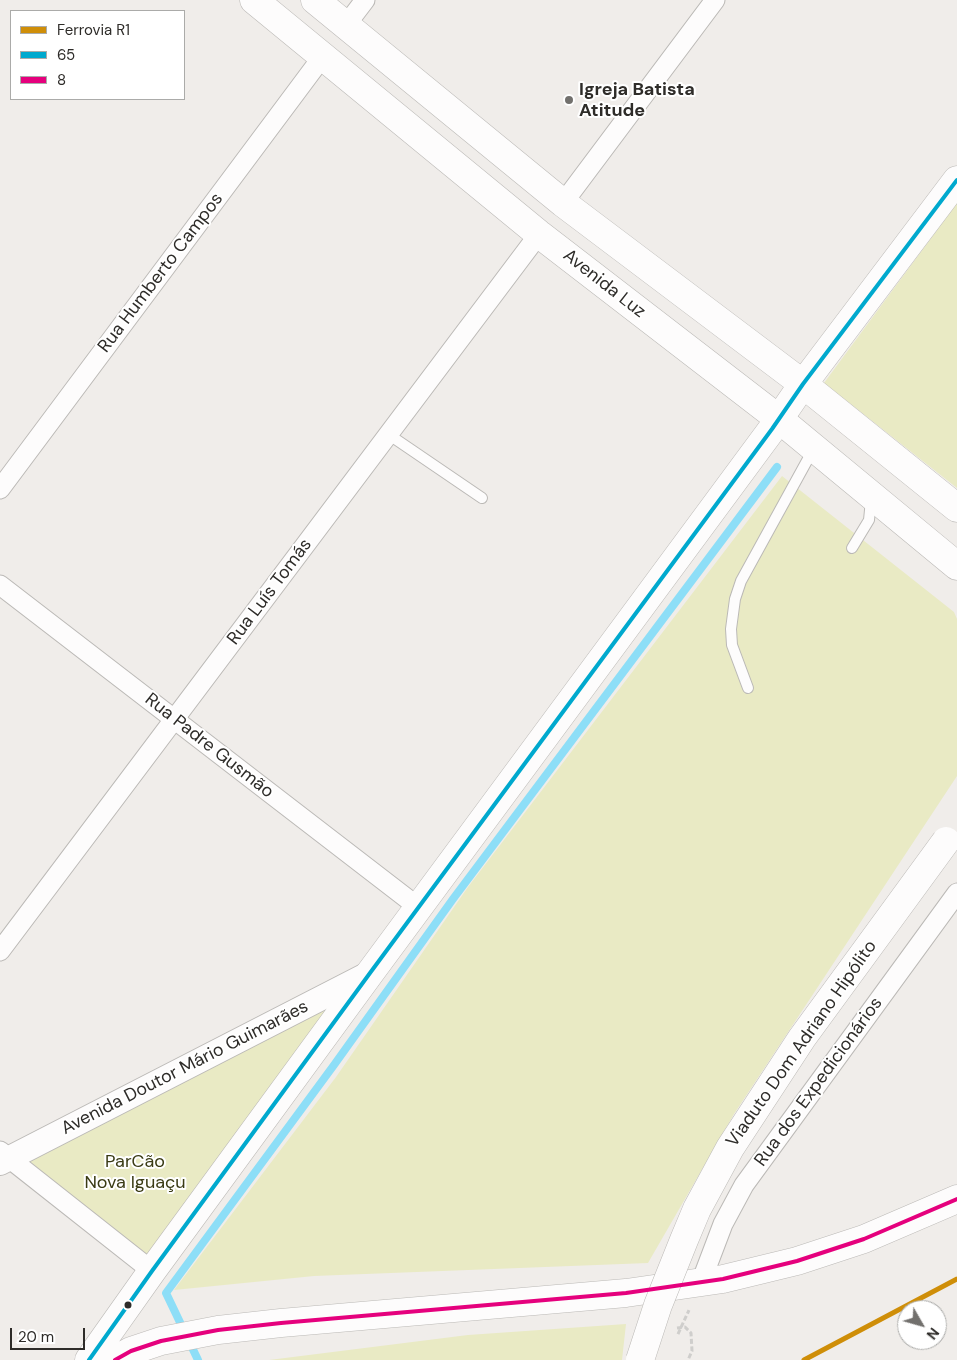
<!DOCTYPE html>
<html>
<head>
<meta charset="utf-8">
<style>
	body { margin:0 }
	#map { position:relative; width:957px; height:1360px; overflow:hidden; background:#f0edea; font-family:"DM Sans",sans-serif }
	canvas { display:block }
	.legend { position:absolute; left:10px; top:10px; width:175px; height:90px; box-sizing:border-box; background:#fff; border:1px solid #ababa9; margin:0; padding:6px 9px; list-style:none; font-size:15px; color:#2e2c29 }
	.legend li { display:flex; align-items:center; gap:10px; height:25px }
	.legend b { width:25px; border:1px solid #ababa9 }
	.north { position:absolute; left:897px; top:1300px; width:50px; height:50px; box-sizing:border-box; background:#fff; border:1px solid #ababa9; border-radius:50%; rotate:128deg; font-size:14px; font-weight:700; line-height:20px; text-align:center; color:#2e2c29 }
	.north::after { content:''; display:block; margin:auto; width:18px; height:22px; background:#72706d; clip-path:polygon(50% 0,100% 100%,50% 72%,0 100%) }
	.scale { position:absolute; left:10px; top:1328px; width:75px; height:22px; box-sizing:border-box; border:2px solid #2e2c29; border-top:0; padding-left:6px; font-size:15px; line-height:18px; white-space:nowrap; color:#2e2c29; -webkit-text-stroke:4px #fff; paint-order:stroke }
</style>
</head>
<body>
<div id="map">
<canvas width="957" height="1360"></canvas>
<ul class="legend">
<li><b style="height:6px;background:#cf8e08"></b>Ferrovia R1</li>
<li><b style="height:6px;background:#00a9ce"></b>65</li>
<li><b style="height:6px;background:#e5007d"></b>8</li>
</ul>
<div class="north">N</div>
<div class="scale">20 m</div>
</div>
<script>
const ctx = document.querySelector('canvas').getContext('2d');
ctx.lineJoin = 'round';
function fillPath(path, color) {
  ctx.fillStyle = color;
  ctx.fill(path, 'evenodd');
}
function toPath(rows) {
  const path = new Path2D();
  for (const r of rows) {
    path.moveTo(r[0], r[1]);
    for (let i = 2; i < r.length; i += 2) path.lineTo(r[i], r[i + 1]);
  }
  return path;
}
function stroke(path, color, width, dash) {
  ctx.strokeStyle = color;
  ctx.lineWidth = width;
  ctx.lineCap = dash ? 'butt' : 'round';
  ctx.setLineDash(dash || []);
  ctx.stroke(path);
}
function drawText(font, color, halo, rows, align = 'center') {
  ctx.font = font + ' "DM Sans",sans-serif';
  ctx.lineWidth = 4;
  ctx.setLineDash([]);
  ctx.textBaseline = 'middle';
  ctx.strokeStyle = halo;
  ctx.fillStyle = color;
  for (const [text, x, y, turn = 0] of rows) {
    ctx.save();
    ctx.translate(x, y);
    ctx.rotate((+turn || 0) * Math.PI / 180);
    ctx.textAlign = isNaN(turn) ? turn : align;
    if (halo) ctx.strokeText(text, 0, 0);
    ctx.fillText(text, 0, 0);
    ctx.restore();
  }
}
fillPath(toPath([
	[957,203,957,488,824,383],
	[782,476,954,612,957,619,957,776,734,1114,648,1263,314,1276,174,1290,336,1077,468,887],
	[358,984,146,1261,23,1162],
	[626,1324,622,1360,269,1360,468,1335]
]), '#e9eac4');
stroke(toPath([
	[198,1360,166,1293,334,1065,453,899,777,467]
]), '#8ddef7', 8);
const service = toPath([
	[388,434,482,498],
	[852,548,869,520,871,500],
	[748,688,732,645,731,629,735,599,741,581,814,448]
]);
const minor = toPath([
	[346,25,365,0],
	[563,203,715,0],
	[0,489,323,56],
	[0,585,418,907],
	[0,951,539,234],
	[0,1151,152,1271],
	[701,1282,723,1224,744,1185,957,893]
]);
const tertiary = toPath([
	[0,1163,370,973]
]);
const secondary = toPath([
	[89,1360,152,1271,370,973,772,429,803,384,957,180],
	[115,1360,131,1351,161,1341,218,1330,281,1323,626,1293,723,1279,797,1261,864,1239,957,1199]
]);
const primary = toPath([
	[254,0,539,234,779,419,957,566],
	[315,0,563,203,803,384,957,508]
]);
stroke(service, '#bbb9b6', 12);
stroke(minor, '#bbb9b6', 21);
stroke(tertiary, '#bbb9b6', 26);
stroke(secondary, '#bbb9b6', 29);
stroke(primary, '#bbb9b6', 29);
stroke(toPath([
	[678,1334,689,1310]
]), '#cfcecc', 3, [5, 2.5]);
stroke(service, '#fdfcfc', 10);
stroke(minor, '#fdfcfc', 19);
stroke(tertiary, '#fdfcfc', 24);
stroke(secondary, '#fdfcfc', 28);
stroke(primary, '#fdfcfc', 28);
const primaryBridge = toPath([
	[640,1360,658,1305,684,1240,697,1209,730,1148,802,1038,946,841]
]);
stroke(primaryBridge, '#bbb9b6', 29, []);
stroke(toPath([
	[677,1328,685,1327,691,1333,692,1351,688,1360]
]), '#cfcecc', 3, [5, 2.5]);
stroke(primaryBridge, '#fdfcfc', 28);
stroke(toPath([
	[89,1360,152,1271,370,973,772,429,803,384,957,180]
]), '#00a9ce', 4);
stroke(toPath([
	[115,1360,131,1351,161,1341,218,1330,281,1323,626,1293,723,1279,797,1261,864,1239,957,1199]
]), '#e5007d', 4);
stroke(toPath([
	[804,1360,957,1279]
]), '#cf8e08', 5);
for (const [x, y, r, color] of [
	[569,100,5,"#72706d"],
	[128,1305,4.5,"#2e2c29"]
]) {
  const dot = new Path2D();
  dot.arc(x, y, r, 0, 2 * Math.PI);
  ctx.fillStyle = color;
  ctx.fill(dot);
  stroke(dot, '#fff', 2);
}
drawText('bold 18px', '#2e2c29', '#fff', [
	["Igreja Batista",579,90],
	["Atitude",579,111]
], 'left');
drawText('18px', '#2e2c29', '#fff', [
	["Rua Humberto Campos",161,273,-53],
	["Avenida Luz",604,284,38],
	["Rua Luís Tomás",270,592,-53],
	["Rua Padre Gusmão",209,746,38],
	["Viaduto Dom Adriano Hipólito",802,1044,-55],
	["Avenida Doutor Mário Guimarães",185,1068,-27],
	["Rua dos Expedicionários",819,1082,-54]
]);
drawText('18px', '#3a3b14', '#fff', [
	["ParCão",135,1162],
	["Nova Iguaçu",135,1183]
]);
</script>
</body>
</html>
